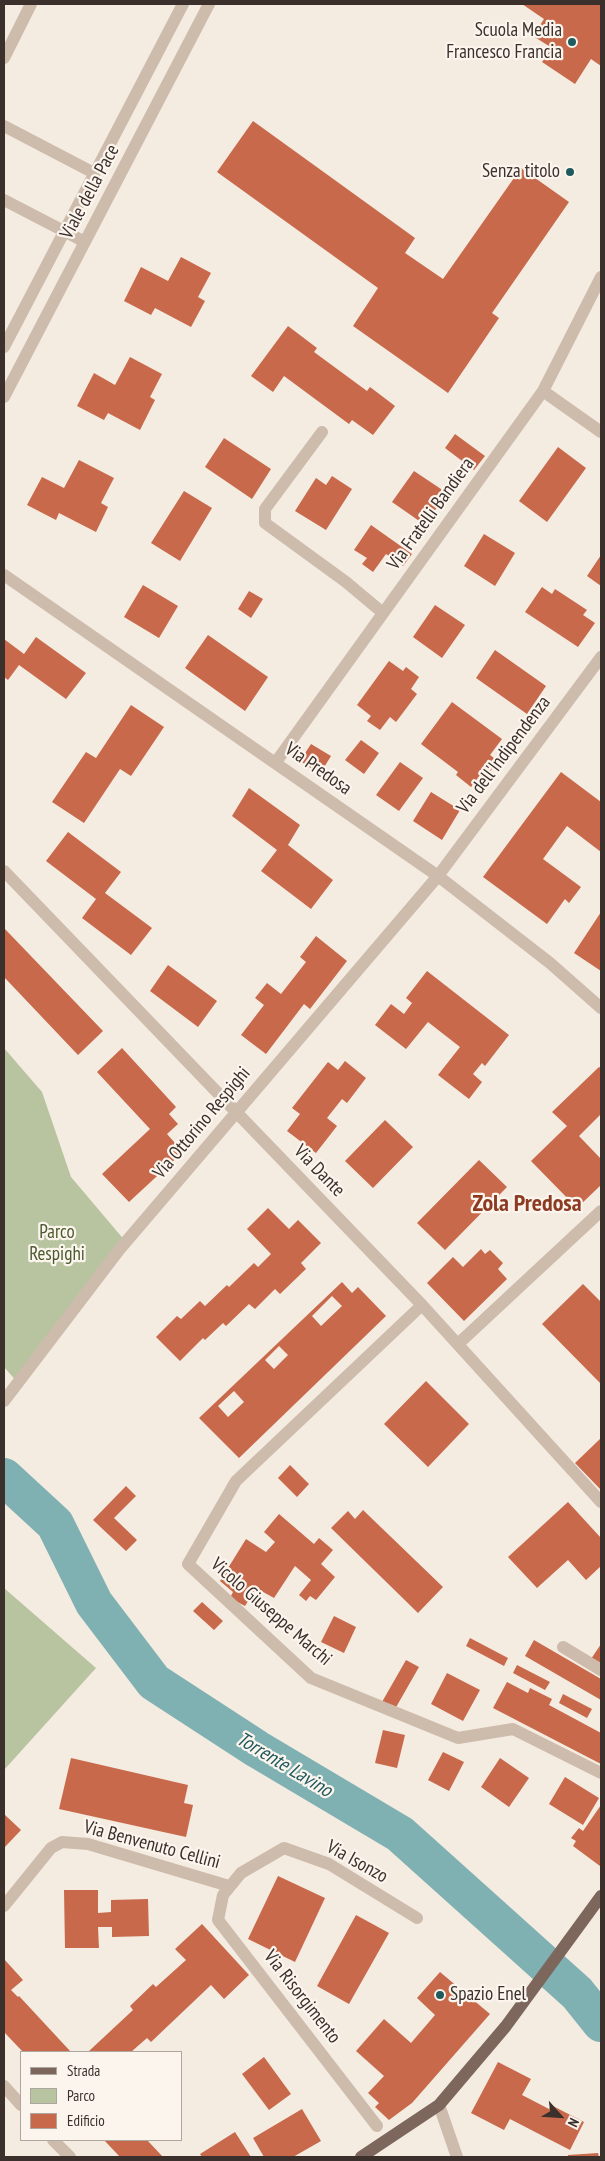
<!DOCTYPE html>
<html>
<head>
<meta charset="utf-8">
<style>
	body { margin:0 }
	#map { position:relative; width:605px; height:2161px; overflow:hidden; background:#f4ebe1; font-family:"PT Sans Narrow",sans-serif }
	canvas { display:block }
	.frame { position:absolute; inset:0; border:5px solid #3b302b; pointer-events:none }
	.legend { position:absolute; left:20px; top:2051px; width:162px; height:90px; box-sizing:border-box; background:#fbf5ee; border:1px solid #aea6a0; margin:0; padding:6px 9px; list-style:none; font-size:15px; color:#3b302b }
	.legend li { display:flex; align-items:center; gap:10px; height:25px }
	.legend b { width:25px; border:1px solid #aea6a0 }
	.north { position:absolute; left:535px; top:2091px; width:50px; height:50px; -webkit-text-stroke:4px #fbf5ee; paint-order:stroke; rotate:116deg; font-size:14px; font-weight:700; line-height:20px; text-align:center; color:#3b302b }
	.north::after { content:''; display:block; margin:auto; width:18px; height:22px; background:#3b302b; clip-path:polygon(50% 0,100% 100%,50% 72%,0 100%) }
</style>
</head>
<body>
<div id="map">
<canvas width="605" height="2161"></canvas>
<div class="frame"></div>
<ul class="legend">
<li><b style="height:6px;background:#7d675c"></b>Strada</li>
<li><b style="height:14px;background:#b8c4a0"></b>Parco</li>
<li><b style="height:14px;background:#c8694b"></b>Edificio</li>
</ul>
<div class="north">N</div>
</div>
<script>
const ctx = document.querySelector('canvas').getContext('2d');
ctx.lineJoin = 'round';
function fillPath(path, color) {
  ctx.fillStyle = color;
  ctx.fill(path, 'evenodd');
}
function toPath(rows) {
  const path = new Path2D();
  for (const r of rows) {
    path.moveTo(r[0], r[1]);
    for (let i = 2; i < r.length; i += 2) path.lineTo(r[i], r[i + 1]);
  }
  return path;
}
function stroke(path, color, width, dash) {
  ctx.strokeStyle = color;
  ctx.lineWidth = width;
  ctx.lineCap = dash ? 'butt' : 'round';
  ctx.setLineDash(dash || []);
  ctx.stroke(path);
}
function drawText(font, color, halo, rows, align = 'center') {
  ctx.font = font + ' "PT Sans Narrow",sans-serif';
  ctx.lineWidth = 4.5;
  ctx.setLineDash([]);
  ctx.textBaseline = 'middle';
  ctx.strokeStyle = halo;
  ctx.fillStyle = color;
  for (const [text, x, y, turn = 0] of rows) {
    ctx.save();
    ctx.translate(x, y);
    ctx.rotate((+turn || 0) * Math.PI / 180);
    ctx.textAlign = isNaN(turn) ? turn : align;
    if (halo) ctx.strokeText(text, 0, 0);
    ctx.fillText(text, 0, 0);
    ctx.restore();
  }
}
fillPath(toPath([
	[4,1048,42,1092,71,1177,126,1242,18,1383,4,1367],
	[4,1588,96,1668,4,1770]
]), '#b8c4a0');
stroke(toPath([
	[4,1477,55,1524,94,1603,154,1682,257,1749,400,1834,577,1993,601,2023]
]), '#7fb0b2', 38);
fillPath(toPath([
	[522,4,601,4,601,66,591,59,575,84,542,62,552,48,533,36,544,19],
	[253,121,415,238,405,253,443,279,521,168,569,202,492,313,499,318,448,393,353,326,378,288,217,172],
	[181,257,211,273,198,297,205,301,191,327,155,308,151,315,124,301,141,267,168,281],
	[288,326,317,348,314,352,367,391,370,387,395,406,373,435,352,420,349,424,284,376,273,392,251,376],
	[130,357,162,374,150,397,155,400,140,430,108,413,104,420,77,406,94,373,115,385],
	[455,434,485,456,474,470,445,448],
	[224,438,271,469,252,499,205,467],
	[558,447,586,468,547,522,519,501],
	[79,460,114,478,101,503,108,507,96,532,59,513,56,520,27,505,42,477,64,488],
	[414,471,447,493,425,525,392,502],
	[332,476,352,489,326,530,295,511,316,478,326,485],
	[184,491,212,508,180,561,151,543],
	[371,525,412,554,403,566,386,554,373,572,362,564,367,558,354,550],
	[484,534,515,553,495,586,464,566],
	[601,555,601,586,587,576],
	[143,585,178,606,159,638,124,617],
	[542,587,552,594,555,589,587,610,583,615,595,623,578,647,525,612],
	[249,591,263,599,251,618,238,609],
	[435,605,465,625,442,658,413,637],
	[208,635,268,677,245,711,185,668],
	[36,637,86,673,66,699,19,665,8,680,4,677,4,639,24,654],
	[495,650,546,686,527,714,476,678],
	[389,661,403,671,406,667,419,677,411,689,417,694,396,722,390,717,380,730,367,721,371,716,357,705],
	[452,702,502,739,490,755,498,761,485,778,480,775,471,787,456,775,458,772,421,744],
	[131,705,164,727,131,776,120,769,84,823,52,802,86,752,96,758],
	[361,740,379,753,364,774,345,760],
	[311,744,331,756,320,774,300,761],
	[400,762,423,778,399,811,376,795],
	[561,772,601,802,601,852,567,826,543,859,581,887,569,903,565,899,547,924,483,877],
	[249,788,300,825,288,845,333,880,311,909,261,871,277,850,232,816],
	[431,792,460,810,442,840,413,821],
	[68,832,121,872,105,893,152,928,131,955,82,918,96,899,46,861],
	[601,912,601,971,574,953],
	[4,928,103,1031,78,1055,4,977],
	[316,936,347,961,310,1009,304,1004,266,1054,241,1035,264,1005,255,998,267,983,281,994,306,962,300,957],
	[168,965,217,1001,198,1027,150,991],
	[427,971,509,1035,485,1066,482,1063,473,1074,482,1082,469,1099,438,1075,460,1047,428,1022,406,1049,375,1025,391,1004,404,1014,412,1003,406,998],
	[122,1048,176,1107,169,1114,178,1124,167,1134,183,1152,129,1202,102,1174,150,1129,97,1072],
	[345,1061,366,1078,347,1103,342,1099,327,1118,337,1126,316,1153,287,1131,300,1114,292,1108,328,1062,338,1070],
	[599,1067,601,1068,601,1114,579,1136,601,1159,601,1185,577,1208,531,1161,567,1126,552,1112],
	[385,1120,413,1147,373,1188,345,1161],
	[479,1160,507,1187,445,1250,417,1223],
	[268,1208,289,1229,298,1220,321,1243,301,1263,306,1269,280,1294,275,1289,255,1309,249,1304,226,1326,223,1323,205,1340,203,1338,180,1361,156,1337,177,1316,181,1319,200,1301,205,1306,227,1285,229,1287,254,1263,258,1267,271,1254,247,1229],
	[481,1249,485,1254,490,1250,503,1263,498,1269,507,1279,464,1321,427,1283,453,1257,463,1267],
	[342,1282,352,1293,358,1287,386,1316,239,1458,199,1418],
	[332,1296,342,1306,321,1326,312,1316],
	[279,1346,288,1355,274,1369,265,1360],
	[234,1391,244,1402,228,1417,218,1406],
	[583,1284,601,1302,601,1384,542,1324],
	[426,1381,469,1424,428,1467,384,1424],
	[601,1438,601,1490,575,1463],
	[290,1465,309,1484,297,1497,278,1478],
	[126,1486,136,1496,114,1518,137,1540,126,1551,93,1520],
	[568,1502,601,1538,601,1566,586,1580,568,1560,537,1588,508,1557],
	[363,1510,443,1587,418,1613,331,1528,348,1511,355,1519],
	[279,1514,314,1544,319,1538,333,1550,321,1564,335,1577,316,1600,310,1596,306,1601,299,1595,311,1580,295,1566,274,1598,256,1588,245,1606,230,1598,233,1592,220,1581,246,1539,266,1552,275,1542,264,1532],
	[202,1602,223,1621,214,1630,193,1611],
	[334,1616,356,1627,344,1653,321,1642],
	[470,1638,508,1658,504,1666,466,1646],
	[534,1640,601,1679,601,1700,525,1656],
	[601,1644,601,1666,591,1659],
	[406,1660,419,1667,395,1709,382,1702],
	[517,1665,550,1682,545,1690,513,1673],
	[447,1673,480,1690,463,1721,431,1704],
	[507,1682,528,1693,530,1688,552,1699,549,1705,601,1733,601,1764,493,1708],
	[563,1694,592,1709,587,1718,559,1703],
	[383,1730,405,1735,397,1768,375,1763],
	[443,1752,464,1762,449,1791,428,1780],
	[71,1758,188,1785,184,1803,193,1805,186,1837,59,1809],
	[500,1758,529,1778,509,1807,481,1787],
	[565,1777,599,1798,583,1825,549,1804],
	[601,1805,601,1864,600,1866,573,1846,576,1841,571,1838,579,1828,583,1831],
	[4,1814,21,1830,4,1848],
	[278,1876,325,1898,295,1962,248,1939],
	[64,1890,98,1890,98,1913,111,1912,111,1900,148,1899,149,1936,112,1937,112,1927,98,1927,99,1948,65,1948],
	[356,1915,389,1933,349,2004,317,1986],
	[202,1924,249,1975,224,1999,211,1985,151,2042,147,2038,131,2052,88,2052,133,2010,130,2006,153,1984,156,1987,186,1960,175,1949],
	[4,1959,23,1980,11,1990,18,1997,19,1996,71,2052,23,2052,4,2032],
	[440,1972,490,2014,412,2103,389,2120,375,2107,379,2103,368,2093,384,2076,356,2051,384,2019,411,2043,435,2015,417,1998],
	[264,2057,291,2094,269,2110,242,2074],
	[498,2062,531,2079,522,2095,549,2109,551,2105,584,2122,570,2150,510,2119,504,2130,471,2113],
	[302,2109,321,2141,293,2157,264,2157,253,2138],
	[235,2132,251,2157,202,2157,200,2154],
	[104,2140,147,2140,163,2157,120,2157],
	[598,2153,599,2157,568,2157,568,2155]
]), '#c8694b');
stroke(toPath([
	[4,58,31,4],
	[4,126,94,173],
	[4,200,85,242],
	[4,347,183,4],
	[543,391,601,432],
	[4,397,209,4],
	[322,432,265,509,265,523,346,582,383,613],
	[4,575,438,876,550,963,601,1008],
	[276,762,543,391,601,277],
	[4,871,422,1305,601,1502],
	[422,1305,236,1481,188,1564,311,1678,458,1738,513,1729,601,1773],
	[458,1344,601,1211],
	[4,1401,119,1250,438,876,601,657],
	[563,1647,601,1670],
	[4,1906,51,1848,62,1842,88,1844,229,1886],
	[4,2086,21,2105],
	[439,2105,457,2157],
	[377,2126,218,1920,223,1895,241,1873,284,1848,329,1864,417,1918],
	[53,2140,70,2157]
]), '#cdbbac', 12);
stroke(toPath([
	[361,2157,439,2105,506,2026,601,1896]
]), '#7d675c', 12);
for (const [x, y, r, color] of [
	[572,42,5,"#1f5a5e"],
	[570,172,5,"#1f5a5e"],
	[440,1995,5,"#1f5a5e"]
]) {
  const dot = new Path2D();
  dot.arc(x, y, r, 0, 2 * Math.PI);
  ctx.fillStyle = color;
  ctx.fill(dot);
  stroke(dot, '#fbf5ee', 2);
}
drawText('19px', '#3b302b', '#fbf5ee', [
	["Scuola Media",562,31],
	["Francesco Francia",562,53],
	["Senza titolo",560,172],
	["Spazio Enel",450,1995,"left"]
], 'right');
drawText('19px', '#3b302b', '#fbf5ee', [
	["Viale della Pace",90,192,-62],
	["Via Fratelli Bandiera",431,514,-54],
	["Via dell'Indipendenza",504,755,-53],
	["Via Predosa",318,769,35],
	["Via Ottorino Respighi",202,1123,-50],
	["Via Dante",319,1171,46],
	["Vicolo Giuseppe Marchi",271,1612,41],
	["Via Benvenuto Cellini",152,1845,15],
	["Via Isonzo",357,1862,29],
	["Via Risorgimento",302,1997,52]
]);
drawText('19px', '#4a5a2e', '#fbf5ee', [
	["Parco",57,1233],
	["Respighi",57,1255]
]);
drawText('italic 20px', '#1f5a5e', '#fbf5ee', [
	["Torrente Lavino",284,1765,31]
]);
drawText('bold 24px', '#8c3b22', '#fbf5ee', [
	["Zola Predosa",527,1204]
]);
</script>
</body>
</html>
